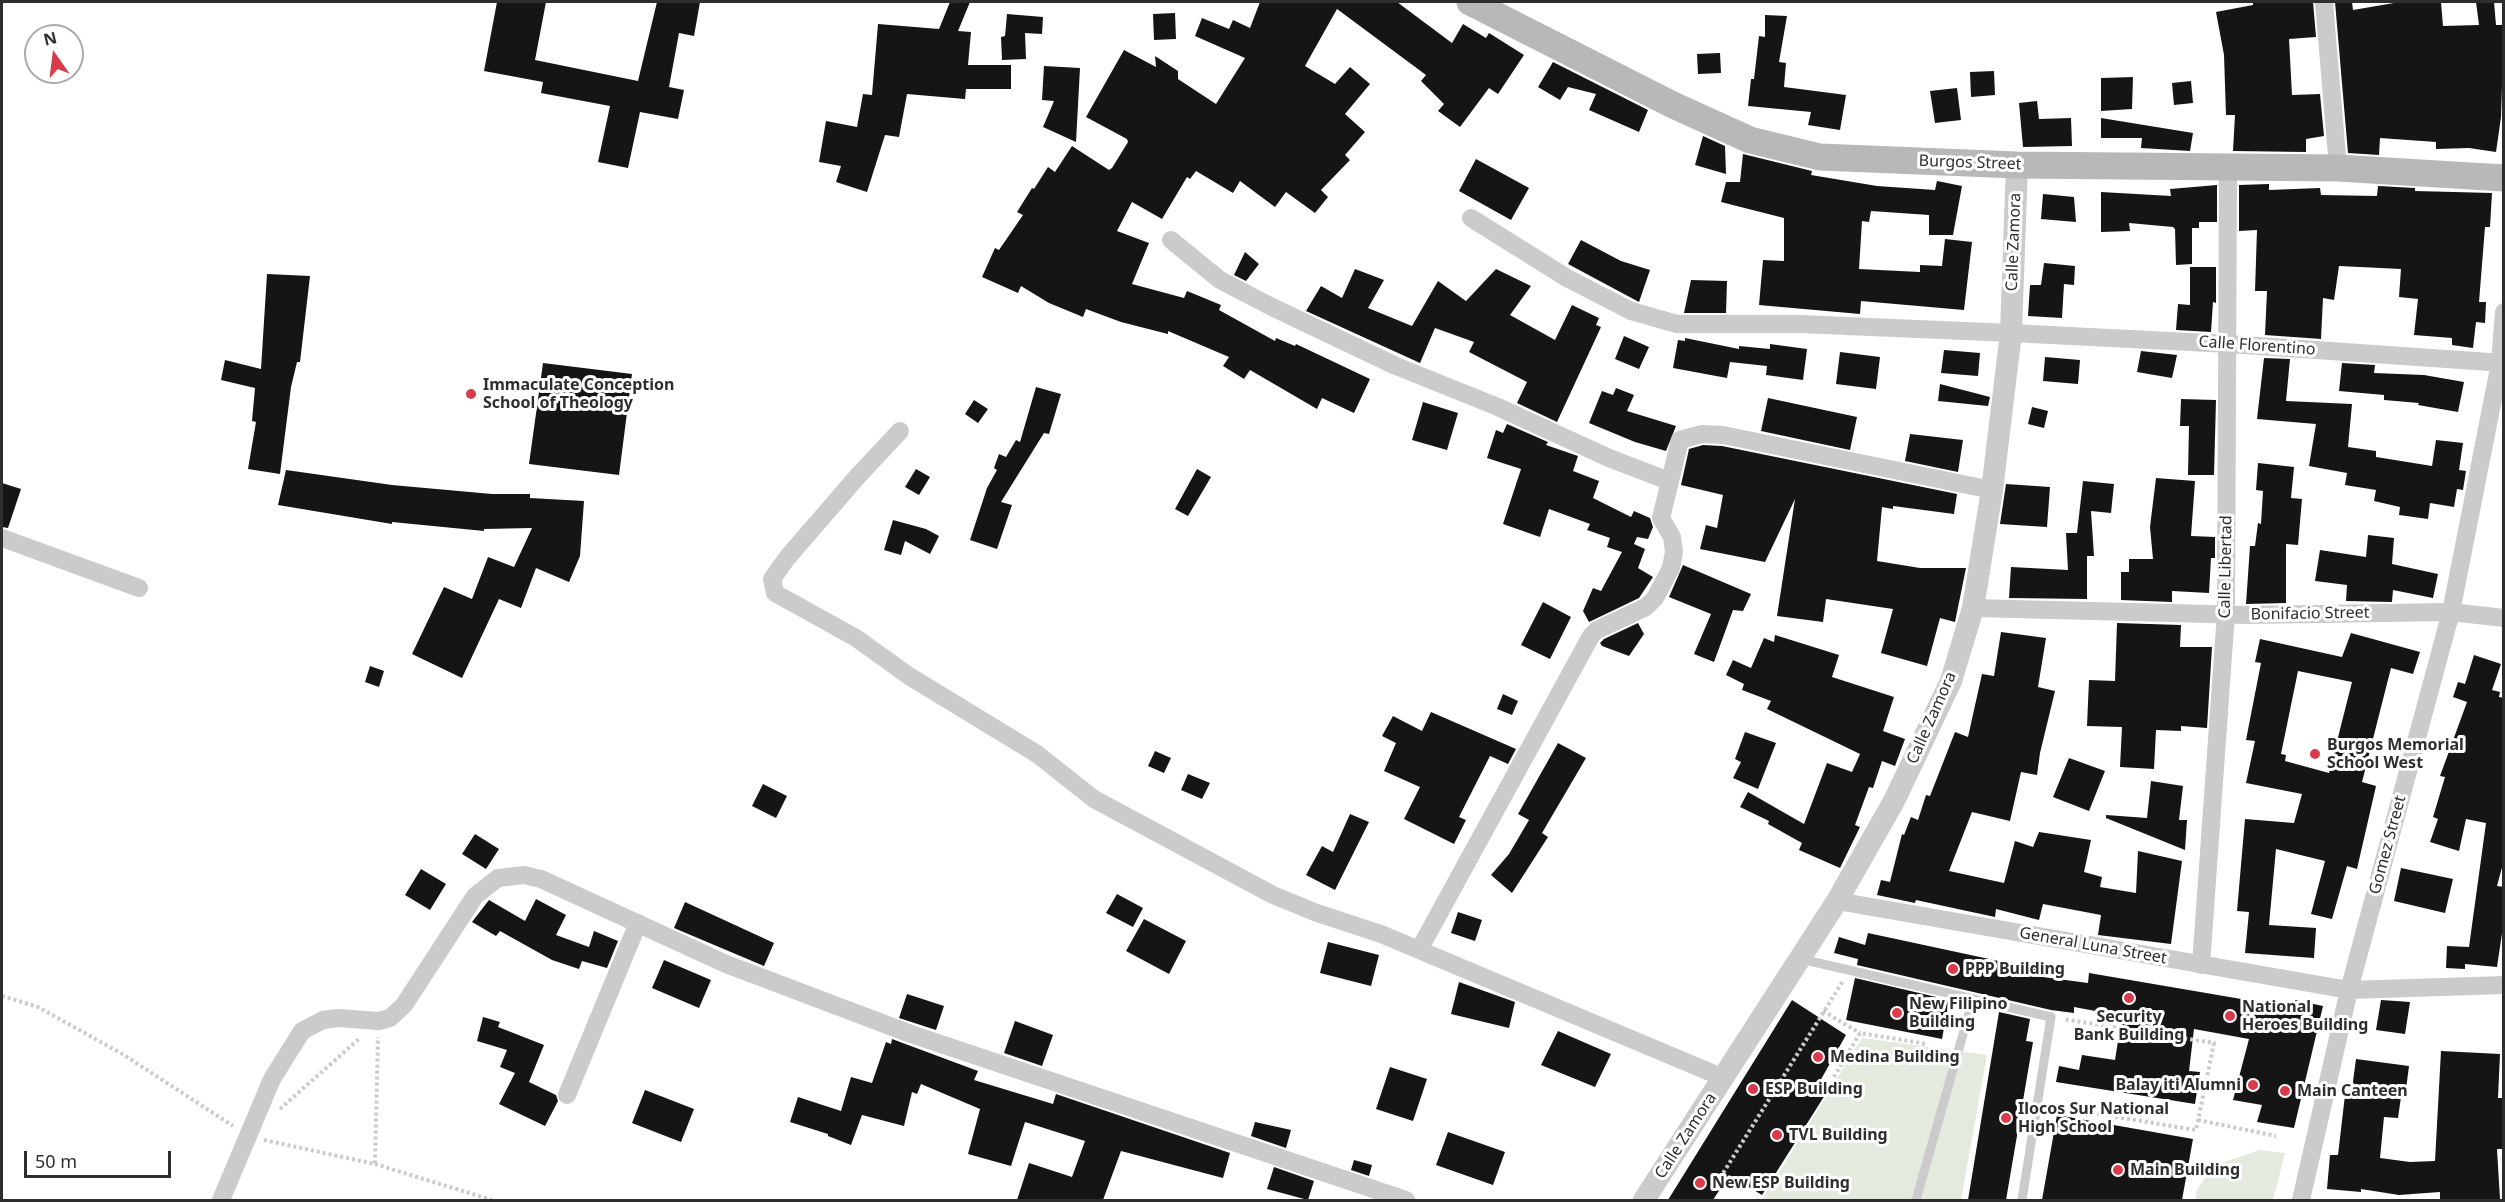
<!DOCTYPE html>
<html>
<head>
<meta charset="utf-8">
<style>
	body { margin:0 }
	#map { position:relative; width:2505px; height:1202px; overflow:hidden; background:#fff; font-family:"Noto Sans",sans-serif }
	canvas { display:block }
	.frame { position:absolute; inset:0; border:3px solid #2e2e2e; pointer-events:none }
	.north { position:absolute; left:24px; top:24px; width:60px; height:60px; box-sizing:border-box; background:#fff; border:2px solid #ababab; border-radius:50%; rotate:346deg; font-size:16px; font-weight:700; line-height:24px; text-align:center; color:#2e2e2e }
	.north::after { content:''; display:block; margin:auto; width:21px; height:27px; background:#d83c4a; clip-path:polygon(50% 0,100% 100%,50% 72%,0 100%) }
	.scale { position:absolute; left:24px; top:1151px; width:147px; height:27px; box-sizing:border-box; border:3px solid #2e2e2e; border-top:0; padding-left:8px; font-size:18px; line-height:21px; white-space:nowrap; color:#2e2e2e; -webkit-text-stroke:4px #fff; paint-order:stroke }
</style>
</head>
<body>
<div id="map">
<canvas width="2505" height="1202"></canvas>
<div class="frame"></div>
<div class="north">N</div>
<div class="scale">50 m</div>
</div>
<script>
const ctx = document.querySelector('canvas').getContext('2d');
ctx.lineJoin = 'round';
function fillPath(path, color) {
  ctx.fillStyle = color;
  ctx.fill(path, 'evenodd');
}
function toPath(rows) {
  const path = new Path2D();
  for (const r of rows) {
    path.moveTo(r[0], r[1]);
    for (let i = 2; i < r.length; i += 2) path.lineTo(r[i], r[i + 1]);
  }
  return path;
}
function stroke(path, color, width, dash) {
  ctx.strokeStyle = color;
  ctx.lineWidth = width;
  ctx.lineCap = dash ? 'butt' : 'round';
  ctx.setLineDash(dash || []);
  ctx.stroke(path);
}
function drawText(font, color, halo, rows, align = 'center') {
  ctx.font = font + ' "Noto Sans",sans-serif';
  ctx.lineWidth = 6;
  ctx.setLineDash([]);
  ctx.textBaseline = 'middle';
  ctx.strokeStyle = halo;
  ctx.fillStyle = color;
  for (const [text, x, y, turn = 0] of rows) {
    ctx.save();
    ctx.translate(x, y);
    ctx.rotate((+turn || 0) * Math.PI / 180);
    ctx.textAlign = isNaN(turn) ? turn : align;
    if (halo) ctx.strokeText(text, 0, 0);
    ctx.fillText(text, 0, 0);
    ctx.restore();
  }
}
fillPath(toPath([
	[1862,1038,1987,1055,1961,1200,1762,1200],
	[2260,1150,2285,1153,2273,1200,2195,1200,2197,1190,2207,1175,2221,1163]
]), '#e4eadd');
fillPath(toPath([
	[497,2,546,2,535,60,638,81,657,2,700,2,694,36,679,33,669,87,684,90,678,119,640,112,628,168,598,162,610,106,541,93,543,82,484,71],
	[950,2,970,2,958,31,971,32,968,65,1011,65,1011,89,966,89,965,99,907,94,899,137,885,135,867,192,836,182,841,166,819,162,826,121,857,127,863,94,872,95,878,24,939,29],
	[1260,2,1397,2,1452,43,1463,24,1486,38,1489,33,1524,55,1498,94,1489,88,1460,127,1438,111,1444,104,1421,81,1426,75,1337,9,1305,66,1335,84,1350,67,1370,84,1345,114,1365,132,1345,155,1350,160,1321,190,1328,197,1315,213,1286,192,1275,207,1240,181,1233,193,1196,171,1190,179,1187,177,1162,219,1132,202,1117,231,1149,243,1132,284,1184,298,1187,291,1221,305,1219,310,1275,341,1276,338,1295,346,1296,344,1370,379,1354,413,1322,398,1317,409,1250,370,1244,379,1223,366,1229,357,1168,331,1168,334,1121,322,1086,309,1083,317,1049,303,1021,286,1018,293,982,277,995,248,999,250,1023,215,1017,212,1032,188,1034,189,1048,167,1055,172,1072,146,1109,170,1112,168,1128,142,1127,139,1086,117,1124,50,1156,67,1155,56,1178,71,1178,79,1216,104,1245,58,1195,36,1202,18,1229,29,1233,20,1250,28],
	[2253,2,2313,2,2316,37,2289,39,2292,95,2320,94,2324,136,2306,139,2306,152,2233,151,2235,115,2226,115,2224,55,2216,12,2253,5],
	[2335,2,2352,2,2353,10,2400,2,2441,2,2443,26,2479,25,2476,2,2494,2,2496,25,2504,25,2501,117,2496,152,2469,148,2436,149,2436,142,2380,138,2379,155,2348,153],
	[1175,13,1176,39,1154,40,1153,14],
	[1007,14,1043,17,1042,34,1025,33,1026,59,1002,60,1001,37,1005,36],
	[1765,15,1787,16,1779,62,1786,63,1784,87,1846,95,1840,130,1808,125,1811,112,1748,106,1751,79,1754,79,1759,36,1765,37],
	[1720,53,1721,73,1698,74,1697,54],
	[1553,62,1648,110,1639,132,1589,110,1596,94,1568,87,1560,100,1538,87],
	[1044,66,1080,68,1076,142,1043,127,1054,101,1042,100],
	[1994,71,1995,95,1971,97,1970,72],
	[2133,77,2132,109,2101,111,2101,78],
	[2191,81,2193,103,2174,105,2172,83],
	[1957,88,1961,120,1935,123,1930,91],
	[2037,101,2039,119,2071,118,2072,146,2023,147,2019,103],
	[2101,118,2193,133,2190,151,2141,148,2142,138,2101,138],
	[1703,136,1725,146,1726,174,1695,165],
	[1743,154,1812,171,1811,175,1877,186,1935,190,1937,181,1962,186,1953,235,1929,235,1929,215,1871,211,1869,222,1862,221,1859,269,1920,272,1920,265,1942,266,1945,239,1972,242,1964,310,1861,301,1860,314,1759,305,1763,260,1784,261,1784,218,1721,202,1726,182,1740,182],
	[1476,159,1529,188,1511,220,1459,191],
	[2269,184,2269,190,2320,188,2321,195,2377,196,2378,186,2415,188,2415,191,2492,193,2490,227,2485,227,2479,302,2486,302,2485,323,2476,322,2473,348,2452,345,2452,338,2414,335,2418,299,2399,297,2401,269,2339,266,2334,300,2323,298,2321,339,2265,335,2267,291,2255,291,2257,230,2239,231,2239,185],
	[2217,185,2217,222,2199,222,2199,228,2192,228,2192,264,2176,265,2175,229,2173,227,2129,223,2130,231,2101,232,2101,192,2171,196,2170,189],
	[2043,194,2074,197,2076,222,2041,219],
	[1581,240,1621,261,1650,270,1639,302,1568,264],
	[1245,252,1259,264,1246,281,1234,275],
	[2044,263,2075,266,2074,285,2064,284,2062,318,2028,316,2030,285,2041,285],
	[2190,267,2216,267,2216,303,2213,302,2211,332,2176,330,2178,304,2190,305],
	[1355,269,1384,280,1368,308,1412,326,1438,281,1466,301,1496,269,1531,286,1510,315,1555,340,1572,305,1599,318,1596,325,1601,327,1557,422,1517,403,1527,382,1469,352,1474,342,1435,328,1420,363,1306,311,1321,286,1342,298],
	[267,274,310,276,300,362,297,362,291,387,280,474,248,469,256,422,252,421,255,388,221,380,225,360,261,369],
	[1691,280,1727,281,1726,313,1684,313],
	[1624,336,1649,347,1639,369,1615,359],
	[1685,338,1739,349,1739,346,1770,349,1770,344,1807,349,1803,380,1766,375,1767,366,1730,362,1727,378,1673,368,1678,340,1685,341],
	[1944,350,1980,353,1978,376,1941,373],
	[2141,351,2177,355,2172,378,2137,372],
	[1840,352,1880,357,1876,389,1836,384],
	[2045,357,2080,360,2078,384,2043,381],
	[2264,358,2290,359,2286,401,2352,404,2348,447,2376,451,2376,457,2432,466,2436,440,2463,443,2459,470,2466,471,2463,490,2457,489,2454,507,2430,503,2428,519,2399,515,2400,507,2374,501,2376,490,2345,485,2347,473,2309,466,2316,424,2257,419],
	[543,363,632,374,619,475,529,464],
	[2342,363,2375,365,2374,373,2424,375,2464,382,2458,412,2418,405,2419,403,2384,400,2384,395,2339,391],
	[1940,384,1990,397,1988,406,1938,401],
	[1036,387,1061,394,1049,434,1044,433,1001,502,1012,505,997,549,970,540,987,488,997,470,994,468,999,454,1006,457,1016,440,1020,442],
	[1616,388,1634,395,1627,411,1676,426,1666,451,1635,442,1589,423,1602,391,1613,395],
	[1768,398,1857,417,1850,450,1761,431],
	[2181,399,2216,400,2214,475,2188,475,2189,426,2180,426],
	[974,400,988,409,978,423,965,414],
	[1423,402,1458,413,1447,450,1412,440],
	[2032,407,2048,411,2044,428,2028,424],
	[1507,424,1548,442,1546,445,1578,456,1573,471,1599,481,1593,498,1631,517,1634,511,1650,518,1653,527,1648,539,1637,537,1634,544,1645,549,1638,568,1653,577,1639,598,1589,622,1583,611,1593,588,1601,591,1622,552,1607,547,1610,538,1587,530,1590,524,1549,509,1540,537,1503,524,1521,469,1487,458,1496,430,1503,433],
	[1910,434,1963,440,1958,472,1905,461],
	[1703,445,1722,446,1957,494,1954,514,1893,506,1893,509,1882,507,1877,561,1920,568,1966,568,1955,622,1940,618,1927,666,1881,653,1893,609,1826,599,1823,622,1777,616,1795,499,1765,562,1700,549,1706,525,1717,528,1723,495,1681,485,1689,449],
	[2258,463,2294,467,2291,498,2302,499,2298,545,2286,544,2286,603,2246,604,2250,546,2255,546,2258,523,2261,524,2263,491,2256,490],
	[916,469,930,477,919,495,905,487],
	[1197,469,1211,477,1188,516,1175,509],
	[286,470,392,485,492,494,530,494,530,498,584,501,580,556,569,582,536,568,521,608,499,599,462,678,412,654,444,587,472,599,488,557,514,567,532,528,484,529,484,531,392,522,392,524,278,505],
	[2156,478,2195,481,2191,536,2215,537,2215,558,2211,558,2209,593,2172,591,2172,602,2121,600,2121,572,2129,572,2129,559,2153,559,2150,527],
	[2083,481,2114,484,2111,513,2091,511,2094,556,2087,556,2087,599,2009,598,2011,567,2068,570,2066,533,2077,533],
	[2,483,21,489,8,528,2,527],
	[2006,484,2050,487,2047,527,2000,524],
	[893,520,926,529,939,536,930,554,905,541,901,555,884,550],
	[2368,535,2394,538,2392,564,2438,574,2433,598,2393,590,2392,602,2346,601,2347,585,2315,581,2320,550,2366,557],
	[1683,565,1751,594,1743,611,1733,610,1714,662,1694,654,1711,614,1669,597],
	[1543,602,1571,617,1550,659,1521,645],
	[1638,623,1644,634,1629,656,1602,646,1600,643,1604,639],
	[2117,623,2181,625,2180,647,2212,647,2207,728,2181,726,2181,731,2156,730,2154,769,2120,767,2122,727,2087,726,2089,680,2115,681],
	[2001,632,2046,638,2038,687,2055,691,2040,753,2037,775,2021,772,2010,821,1972,812,1949,871,2004,883,2015,841,2033,847,2039,832,2091,840,2084,872,2102,877,2100,887,2136,893,2138,851,2182,861,2171,944,2098,935,2101,915,2043,904,2039,920,1996,909,1995,917,1916,900,1915,903,1877,895,1881,880,1890,882,1902,834,1904,835,1911,817,1918,820,1926,795,1930,796,1955,732,1968,737,1982,674,1994,676],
	[2351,633,2420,652,2413,674,2391,668,2362,782,2376,786,2357,869,2347,866,2332,919,2311,914,2325,861,2276,849,2269,925,2316,928,2314,958,2245,953,2249,912,2237,911,2245,819,2294,823,2302,794,2246,783,2255,741,2246,740,2261,663,2255,662,2260,639,2342,657],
	[2298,671,2352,682,2329,773,2285,761,2286,755,2281,754],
	[1775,635,1839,655,1832,677,1894,697,1883,731,1905,739,1895,766,1882,761,1873,788,1869,787,1855,825,1860,827,1840,868,1799,850,1802,843,1768,824,1769,821,1740,807,1748,792,1804,824,1827,763,1852,772,1860,754,1767,709,1771,701,1742,690,1744,684,1726,675,1733,660,1751,668,1764,638,1774,642],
	[2474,655,2501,664,2492,690,2500,692,2499,697,2504,698,2504,860,2497,886,2504,887,2504,920,2497,967,2465,964,2465,969,2446,968,2447,946,2469,947,2486,823,2466,819,2459,851,2430,842,2438,819,2433,817,2445,777,2440,776,2467,702,2453,697,2458,682,2465,684],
	[370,666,384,671,379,687,365,682],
	[1503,694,1518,701,1512,715,1497,709],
	[1431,712,1516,749,1508,764,1490,756,1459,817,1466,820,1454,844,1404,819,1420,787,1384,771,1396,743,1382,736,1393,716,1422,731],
	[1745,732,1776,743,1758,789,1733,778,1741,762,1735,759],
	[1558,743,1586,758,1542,833,1548,837,1512,893,1491,875,1509,854,1529,820,1518,814],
	[1155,751,1171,758,1164,773,1148,766],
	[2069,758,2105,771,2089,811,2053,797],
	[1188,774,1210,783,1202,799,1181,790],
	[2151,781,2183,786,2179,820,2187,820,2185,850,2106,818,2106,815,2147,818],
	[763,784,787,796,776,818,752,806],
	[1350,814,1369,822,1335,890,1306,875,1322,846,1333,852],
	[475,834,499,849,486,869,462,854],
	[2401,868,2453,879,2445,913,2394,901],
	[421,869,446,884,430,910,405,895],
	[1117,894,1143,908,1133,927,1106,913],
	[536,899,566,915,556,935,589,947,594,931,618,941,607,968,582,961,579,969,552,960,500,931,496,936,472,922,489,900,525,921],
	[685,902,774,943,764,966,674,928],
	[1458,912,1482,920,1475,941,1451,933],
	[1144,919,1186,941,1169,974,1126,951],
	[1868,933,2045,971,2043,977,2088,983,2089,973,2294,1008,2295,1000,2323,1006,2294,1128,2257,1122,2262,1105,2233,1100,2249,1039,2194,1029,2189,1071,2200,1072,2195,1104,2056,1082,2059,1066,2079,1070,2082,1055,2115,1060,2122,1016,2074,1007,2074,1013,2051,1010,1857,965,1858,959,1834,953,1839,937,1865,945],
	[1328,942,1379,955,1371,986,1320,973],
	[664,960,711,980,699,1008,652,988],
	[1855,978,1949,1000,1942,1039,1846,1020],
	[1459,982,1515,1002,1509,1028,1451,1014],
	[907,994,944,1006,936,1030,899,1018],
	[1792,1000,1846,1035,1815,1090,1825,1095,1762,1195,1729,1175,1713,1200,1668,1200],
	[2381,1000,2410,1002,2405,1034,2376,1030],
	[1999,1012,2030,1019,2026,1041,2033,1042,2006,1200,1968,1200],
	[483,1017,500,1022,498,1027,544,1045,529,1082,556,1095,558,1101,545,1126,499,1104,515,1073,500,1067,507,1050,477,1041],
	[1015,1021,1053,1035,1042,1066,1004,1053],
	[1558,1031,1611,1054,1595,1087,1541,1065],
	[892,1039,978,1071,974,1080,1053,1104,1056,1094,1230,1153,1223,1178,1121,1151,1103,1200,1017,1200,1029,1163,1072,1177,1085,1141,1025,1122,1011,1166,968,1154,980,1109,921,1084,917,1094,912,1092,904,1126,862,1115,851,1145,828,1136,828,1134,790,1122,798,1097,841,1111,851,1077,872,1083,886,1042,891,1044],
	[2441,1051,2500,1054,2498,1098,2504,1098,2504,1149,2497,1149,2500,1199,2440,1200,2440,1192,2399,1195,2361,1189,2361,1192,2327,1189,2330,1155,2338,1155,2345,1095,2351,1096,2356,1059,2409,1066,2405,1097,2401,1097,2398,1118,2384,1117,2380,1158,2410,1162,2435,1161],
	[1390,1067,1427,1079,1413,1121,1376,1109],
	[645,1090,694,1109,681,1142,632,1123],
	[2057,1115,2193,1139,2182,1200,2042,1200],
	[1255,1122,1291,1130,1286,1148,1251,1136],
	[1448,1132,1505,1152,1493,1185,1436,1165],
	[1354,1160,1372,1165,1369,1176,1351,1170],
	[1274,1167,1314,1181,1308,1200,1267,1189]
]), '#151515');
stroke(toPath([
	[2,996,38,1007,124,1055,233,1126],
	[1823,1011,1860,1033],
	[1834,1077,1860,1033,1927,1044],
	[2050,1106,2196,1130,2214,1043,2063,1019],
	[280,1109,360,1038],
	[2198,1120,2276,1136],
	[264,1140,375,1164,378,1037],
	[375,1164,492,1200],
	[1720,1178,1843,981]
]), '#cbcbcb', 4, [3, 3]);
stroke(toPath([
	[1801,959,2051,1017,2022,1200],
	[1916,1200,1973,999]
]), '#cbcbcb', 9);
stroke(toPath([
	[2324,2,2338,168],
	[1471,218,1567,278,1631,311,1677,324,1800,324,2011,333,2229,344,2504,363],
	[1171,240,1220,280,1272,307,1396,366,1498,407,1609,458,1669,481],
	[900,431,857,477,787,558,772,579,775,593,856,638,909,676,1037,754,1094,799,1273,895,1317,913,1381,934,1724,1078],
	[2,538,139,588],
	[1973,608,2250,615,2451,612,2504,618],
	[1837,901,2349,990,2504,985],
	[1419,950,1591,636,1597,630,1646,607,1655,598,1671,568,1674,552,1672,537,1661,518,1680,440,1702,434,1723,435,1992,490],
	[2201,965,2226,613,2228,168],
	[567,1095,638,923],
	[221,1200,272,1079,302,1031,323,1020,338,1018,379,1021,390,1018,404,1005,475,896,498,878,524,875,541,879,726,964,911,1034,1406,1200],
	[2301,1200,2349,990,2451,612,2500,363,2504,312]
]), '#cbcbcb', 18);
stroke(toPath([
	[1644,1200,1837,901,1894,801,1951,681,1973,608,1992,490,2011,333,2017,165]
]), '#cbcbcb', 22);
stroke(toPath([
	[1470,2,1673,105,1750,140,1820,157,2017,165,2338,168,2504,178]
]), '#b8b8b8', 27);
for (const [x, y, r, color] of [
	[471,394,6,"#d83c4a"],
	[2315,754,6,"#d83c4a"],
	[1953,969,6,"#d83c4a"],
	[2129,998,6,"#d83c4a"],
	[1897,1013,6,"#d83c4a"],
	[2230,1016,6,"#d83c4a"],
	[1818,1057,6,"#d83c4a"],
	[2253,1085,6,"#d83c4a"],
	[1753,1089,6,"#d83c4a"],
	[2285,1091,6,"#d83c4a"],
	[2006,1118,6,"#d83c4a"],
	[1777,1135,6,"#d83c4a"],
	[2118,1170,6,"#d83c4a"],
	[1700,1183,6,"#d83c4a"]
]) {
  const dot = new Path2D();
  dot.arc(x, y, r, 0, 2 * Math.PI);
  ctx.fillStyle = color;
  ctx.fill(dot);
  stroke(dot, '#fff', 2);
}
drawText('16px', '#2e2e2e', '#fff', [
	["Burgos Street",1970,163,2],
	["Calle Zamora",2014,242,-88],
	["Calle Florentino",2257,346,4],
	["Calle Libertad",2226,567,-89],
	["Bonifacio Street",2310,614,-1],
	["Calle Zamora",1932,718,-66],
	["Gomez Street",2388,845,-75],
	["General Luna Street",2093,946,10],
	["Calle Zamora",1686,1136,-57]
]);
drawText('bold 16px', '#2e2e2e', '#fff', [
	["Immaculate Conception",483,385],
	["School of Theology",483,403],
	["Burgos Memorial",2327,745],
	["School West",2327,763],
	["PPP Building",1965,969],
	["New Filipino",1909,1004],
	["Building",1909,1022],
	["National",2242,1007],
	["Heroes Building",2242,1025],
	["Security",2129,1017,"center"],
	["Bank Building",2129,1035,"center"],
	["Medina Building",1830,1057],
	["Balay iti Alumni",2241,1085,"right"],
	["ESP Building",1765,1089],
	["Main Canteen",2297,1091],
	["Ilocos Sur National",2018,1109],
	["High School",2018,1127],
	["TVL Building",1789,1135],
	["Main Building",2130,1170],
	["New ESP Building",1712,1183]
], 'left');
</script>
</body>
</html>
